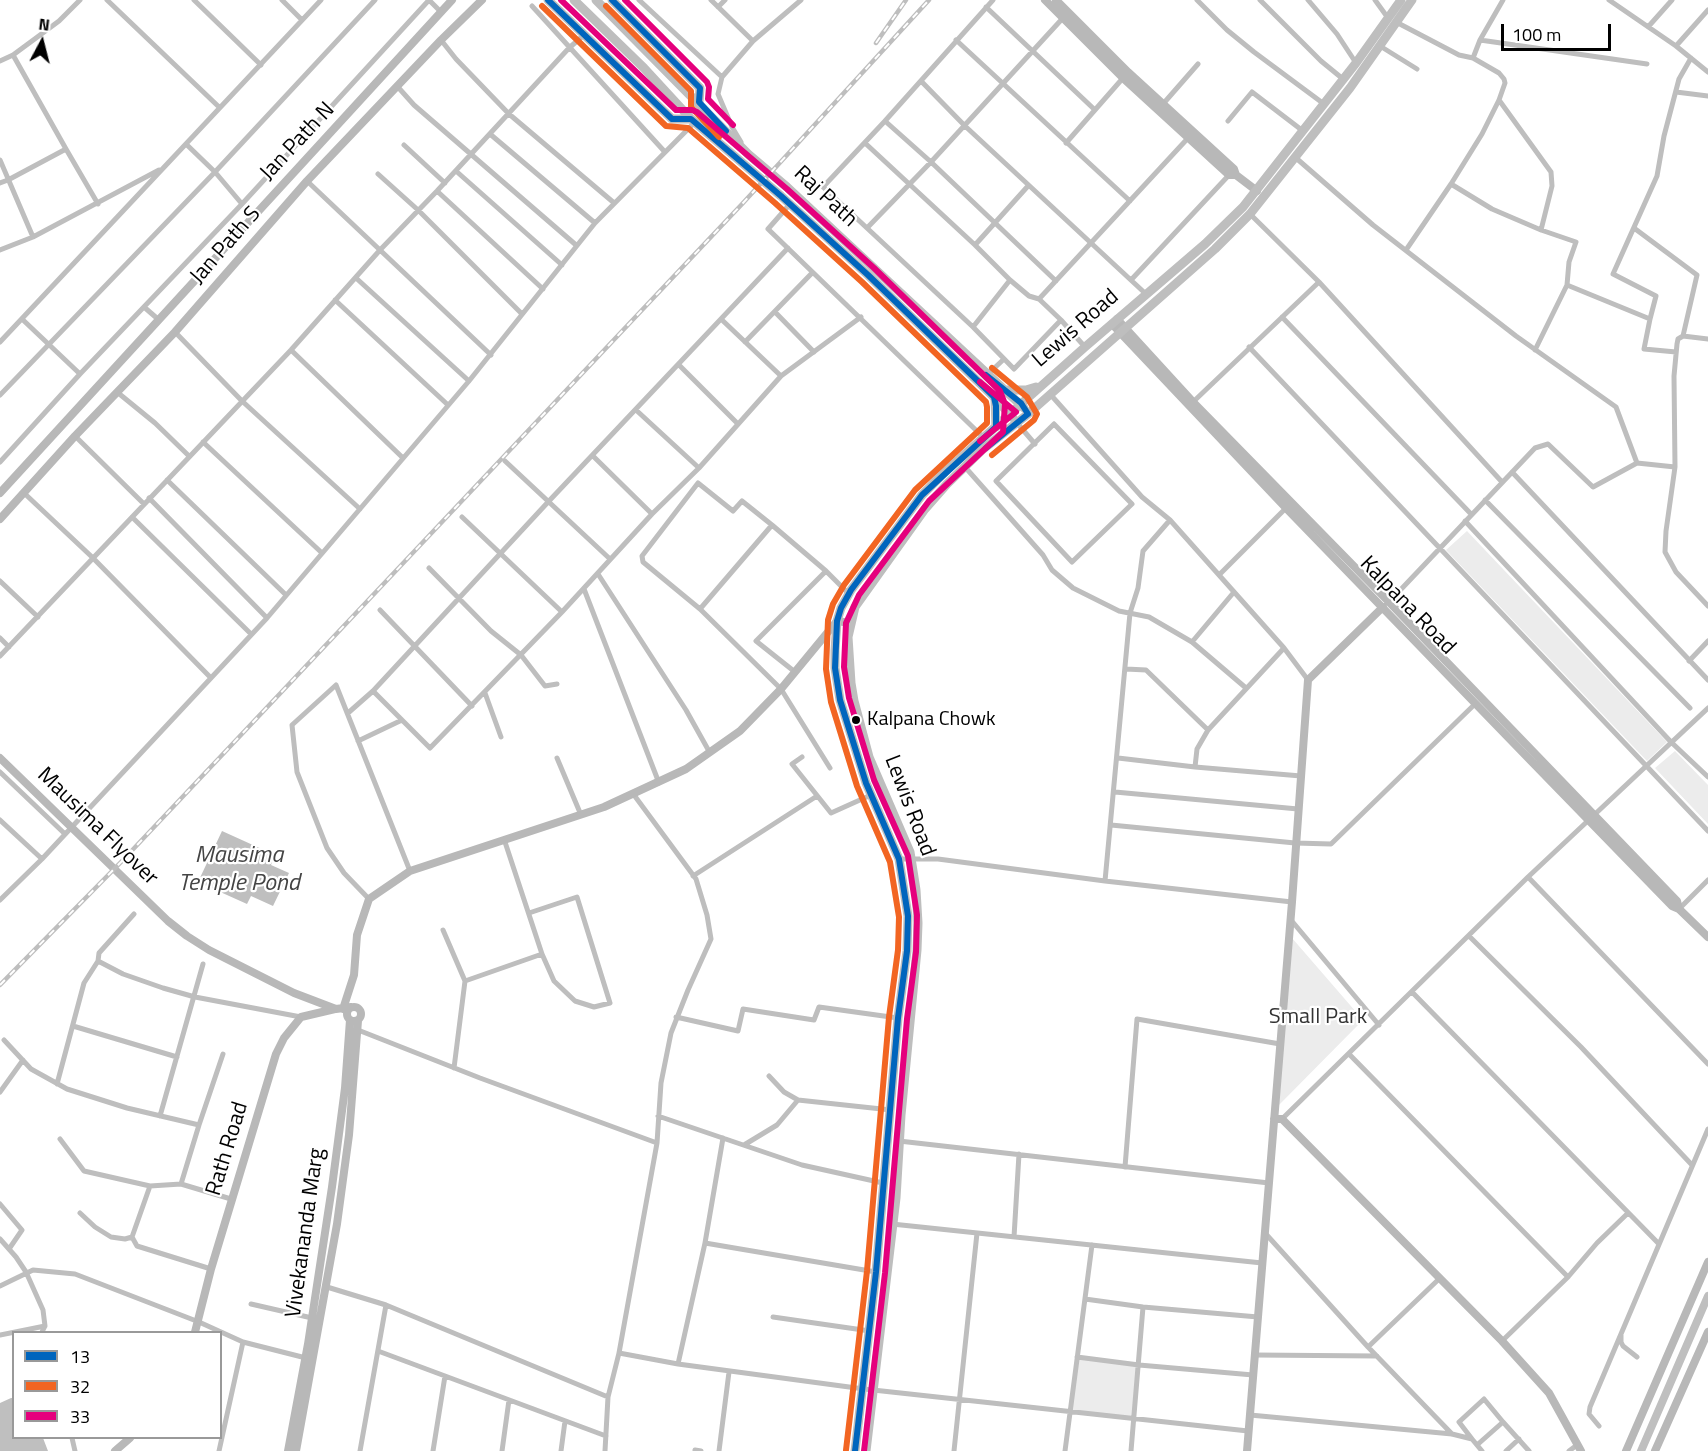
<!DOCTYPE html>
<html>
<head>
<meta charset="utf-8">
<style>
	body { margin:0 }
	#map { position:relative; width:1708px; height:1451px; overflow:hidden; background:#fff; font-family:"Titillium Web",sans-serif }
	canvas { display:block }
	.legend { position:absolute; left:12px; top:1331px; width:210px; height:108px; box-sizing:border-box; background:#fff; border:2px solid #999; margin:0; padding:8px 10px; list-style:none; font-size:18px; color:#000 }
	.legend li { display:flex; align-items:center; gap:12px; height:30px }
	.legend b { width:30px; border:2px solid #999 }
	.north { position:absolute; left:12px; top:12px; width:60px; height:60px; -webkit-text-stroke:4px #fff; paint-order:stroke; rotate:7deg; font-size:16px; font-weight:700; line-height:24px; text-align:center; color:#000 }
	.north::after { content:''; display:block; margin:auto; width:21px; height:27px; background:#000; clip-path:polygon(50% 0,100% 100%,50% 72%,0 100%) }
	.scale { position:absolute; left:1501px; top:24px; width:110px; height:27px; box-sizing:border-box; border:3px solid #000; border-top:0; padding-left:8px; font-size:18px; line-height:21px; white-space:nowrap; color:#000; -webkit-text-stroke:4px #fff; paint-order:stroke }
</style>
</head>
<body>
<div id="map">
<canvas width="1708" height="1451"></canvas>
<ul class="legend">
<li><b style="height:8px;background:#0065bd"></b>13</li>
<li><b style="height:8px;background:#f26522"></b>32</li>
<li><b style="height:8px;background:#e5007d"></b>33</li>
</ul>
<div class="north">N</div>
<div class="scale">100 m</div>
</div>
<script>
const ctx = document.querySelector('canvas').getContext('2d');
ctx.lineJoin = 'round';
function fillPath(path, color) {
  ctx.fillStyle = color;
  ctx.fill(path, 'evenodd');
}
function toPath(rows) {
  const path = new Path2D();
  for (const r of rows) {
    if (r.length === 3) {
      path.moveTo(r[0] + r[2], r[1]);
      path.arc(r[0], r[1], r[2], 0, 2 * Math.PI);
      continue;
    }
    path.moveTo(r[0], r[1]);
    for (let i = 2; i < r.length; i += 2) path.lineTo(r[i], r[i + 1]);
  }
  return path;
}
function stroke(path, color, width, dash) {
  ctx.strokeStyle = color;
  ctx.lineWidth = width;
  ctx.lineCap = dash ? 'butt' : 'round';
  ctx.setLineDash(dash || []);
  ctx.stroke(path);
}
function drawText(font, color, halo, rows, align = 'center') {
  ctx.font = font + ' "Titillium Web",sans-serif';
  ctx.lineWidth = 4.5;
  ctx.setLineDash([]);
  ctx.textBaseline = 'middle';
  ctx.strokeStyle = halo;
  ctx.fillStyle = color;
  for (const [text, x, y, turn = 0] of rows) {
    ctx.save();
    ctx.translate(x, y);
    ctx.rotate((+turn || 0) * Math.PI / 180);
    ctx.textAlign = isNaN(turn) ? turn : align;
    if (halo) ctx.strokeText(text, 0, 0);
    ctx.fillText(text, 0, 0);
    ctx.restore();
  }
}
fillPath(toPath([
	[1467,531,1667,742,1647,761,1446,550],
	[1675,751,1708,785,1708,824,1655,768],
	[1292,938,1363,1020,1277,1107],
	[1077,1357,1139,1365,1134,1419,1070,1412]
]), '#ececec');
fillPath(toPath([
	[222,831,275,855,271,865,289,873,273,906,251,896,247,904,198,882],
	[11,1398,13,1398,14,1438,43,1438,48,1451,0,1451,0,1403]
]), '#bfbfbf');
stroke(toPath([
	[1641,1451,1708,1296]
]), '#bfbfbf', 8);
stroke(toPath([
	[107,0,219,107],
	[194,0,261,65],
	[282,0,302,20],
	[429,0,441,12],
	[639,0,722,77],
	[711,0,753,41],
	[993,0,885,121,823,187,973,327,1014,369,1061,320,1085,347],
	[1197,0,1227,30,1254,52,1324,104],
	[1260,0,1321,61,1343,79],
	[1308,0,1337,34,1356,63],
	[1375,0,1388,18],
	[1609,0,1676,46,1708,72],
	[532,6,664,151],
	[718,7,725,0],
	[986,7,1095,110],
	[1396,22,1459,55,1473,58,1499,73,1504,79,1505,83,1499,100,1482,134,1451,184,1406,250],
	[1648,27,1672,0],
	[441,40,456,59,509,114,613,202],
	[956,40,1130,201],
	[1480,40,1647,64],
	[1380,46,1417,69],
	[1676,46,1708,10],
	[1473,58,1480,40,1503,0],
	[0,61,13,55,59,21,80,0],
	[921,81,965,126,1147,295],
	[397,86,414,105,576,245],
	[1676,92,1708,96],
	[1499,100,1551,172,1552,186,1541,230],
	[1163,104,1198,64],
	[885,121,931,162,1056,281],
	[1228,121,1252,92,1303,131],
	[490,134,595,223],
	[741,142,732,127,718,94,722,77,753,41,801,0],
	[865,143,975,245],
	[1066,143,1123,78],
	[186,144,215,172,242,204],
	[404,145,445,183],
	[66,149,98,204],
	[1296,158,1373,225,1516,336,1616,407,1637,463,1593,487,1548,444,1535,448,1389,602],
	[0,160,33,237],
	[456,171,562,265],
	[378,174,418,210,522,314],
	[307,181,491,355],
	[0,183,8,180,66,149,13,55],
	[1451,184,1492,209,1541,230,1576,242,1569,262,1567,285,1535,350],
	[437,191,543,289],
	[790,204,768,229,983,437],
	[1250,214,1319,282,1502,482],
	[867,228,931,162,1062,19],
	[1634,228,1697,275,1683,336,1678,339,1677,344,1674,376,1675,467,1666,531,1665,552,1676,572,1708,606],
	[0,250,33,237,159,170],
	[356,278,469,381],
	[1010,280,975,245,1028,186],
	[1131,280,1229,175],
	[1567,285,1650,319,1656,296,1613,274,1657,176,1664,136,1679,79,1691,58],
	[1039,299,1189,137],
	[335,300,448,405],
	[144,307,159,320],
	[775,312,814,352],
	[1282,317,1471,514],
	[22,319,80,374],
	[721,319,781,376],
	[1650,319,1644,349,1676,352],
	[973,327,1010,280,1029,296,1039,299,1061,320],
	[175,332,242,401,360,509],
	[1683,336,1708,339],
	[0,342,321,0],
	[745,342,812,273],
	[1249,347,1708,831],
	[291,350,403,458],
	[679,365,738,424],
	[987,375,1004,359],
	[117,392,155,423,189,456],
	[1050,394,1142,497,1170,520],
	[0,395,215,172,375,0],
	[1193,402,1319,282],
	[636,410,699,468],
	[1017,423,1035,444],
	[1054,424,1132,504,1072,562,996,481,1054,424],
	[75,436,144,504],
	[203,442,322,553],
	[593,456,652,514],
	[505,461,610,559],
	[0,462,80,374,242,204,429,0],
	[1637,463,1675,467],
	[965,467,1043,555,1052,570,1073,588,1119,611,1149,617,1192,642,1246,688],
	[1512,472,1708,680],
	[167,480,286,595],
	[24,493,92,557,211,678],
	[149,498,267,618],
	[1485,500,1690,708],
	[132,517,251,634],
	[462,517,562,612],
	[1465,521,1671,742,1708,777],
	[772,525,826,571],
	[429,568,491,631,521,655,545,686,557,684],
	[598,574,686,710,710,753],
	[1219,575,1286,508],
	[0,581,38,617],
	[584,589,659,783],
	[700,609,772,525,742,501,733,511,698,483,642,556,643,562,700,609,781,689,830,768],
	[380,610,472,706],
	[0,638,9,647],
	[1192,642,1234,592],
	[0,656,291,350,380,250,437,191,569,48,584,35],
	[1689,661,1708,641],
	[1126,669,1146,670,1208,730],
	[795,672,756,641,826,571,849,594],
	[373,691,430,748,562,612,652,514,699,468,781,376,861,317],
	[485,693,501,737],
	[348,713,373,691,549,501,788,248],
	[358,741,402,720],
	[802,757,792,764,831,813,871,795],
	[557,758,581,815],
	[1118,758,1195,767,1301,776],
	[1195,767,1197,749,1208,730,1284,648],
	[0,772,65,834],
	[1115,792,1298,809],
	[634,795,696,879,707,915,711,939,688,990,671,1033,661,1083,657,1143],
	[0,820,42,859],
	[1111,825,1295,843,1331,844,1476,703],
	[899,859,938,859,1105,881,1292,902],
	[693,876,817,796],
	[1528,877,1708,1064],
	[1105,881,1130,613,1138,588,1143,551,1170,520,1284,648,1308,680],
	[369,899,344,873,327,848,297,772,292,725,336,685,410,871],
	[0,900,42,859,267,618,469,381,595,223,695,122],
	[1679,909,1708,880],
	[529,913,577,897,610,1003,594,1007,575,1001,554,981,542,954],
	[134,914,99,953,98,961,123,974,163,988,195,997,301,1017],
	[1291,920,1379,1025],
	[443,930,465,981],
	[1469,936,1581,1047,1692,1165],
	[1412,992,1658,1243],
	[676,1017,738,1031,743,1009,814,1020,819,1007,898,1018],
	[73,1026,177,1057],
	[4,1040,31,1069,67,1089,127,1108,199,1125,181,1184,231,1199],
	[1349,1054,1568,1277],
	[454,1068,465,981,542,954,504,839],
	[769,1076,784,1092,798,1100,891,1110],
	[57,1084,84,983,98,961],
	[0,1092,23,1060],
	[160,1116,203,964],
	[658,1116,802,1165,883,1183],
	[1282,1119,1528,877,1708,708],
	[199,1125,223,1054],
	[60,1139,84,1171,150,1186],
	[899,1141,1269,1183],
	[744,1145,777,1125,798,1100],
	[1125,1167,1137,1019,1280,1044],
	[181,1184,150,1186,132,1237,137,1246,211,1269],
	[0,1204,22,1230,9,1249],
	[80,1213,95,1227,111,1237,125,1239,132,1237],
	[892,1224,1262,1263],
	[1265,1233,1368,1347,1452,1434],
	[1014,1237,1019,1154],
	[0,1239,16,1257,26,1272,43,1310,45,1326,42,1332],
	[705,1243,876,1272],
	[0,1286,33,1270,75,1274,199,1322,243,1342],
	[327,1287,386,1305,608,1397,619,1353,657,1143,480,1078,358,1030],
	[1085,1299,1143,1307,1258,1317],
	[251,1304,312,1318],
	[773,1317,870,1331],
	[0,1335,45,1326],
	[1621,1335,1621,1342,1623,1346,1637,1357],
	[1502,1341,1568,1277,1597,1243,1628,1213],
	[1368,1347,1440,1278],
	[378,1351,606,1436],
	[619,1353,678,1364,864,1389,1248,1431],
	[1255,1355,1377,1356],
	[1077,1357,1139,1365,1253,1375],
	[678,1364,705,1243,723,1138],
	[1250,1415,1452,1434,1472,1439,1482,1451],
	[1599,1426,1589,1414,1590,1407,1708,1129],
	[72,1438,75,1451],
	[1472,1439,1459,1422,1484,1399,1503,1422],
	[1477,1445,1503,1422,1529,1451],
	[695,1450,701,1451],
	[219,1451,243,1342,306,1358],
	[360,1451,386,1305],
	[433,1451,445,1376],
	[502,1451,509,1400],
	[561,1451,565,1421],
	[605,1451,608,1397],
	[719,1451,729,1372],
	[954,1451,977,1233],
	[1065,1451,1092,1245],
	[1131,1451,1143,1307],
	[1506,1451,1519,1439],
	[1569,1451,1577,1445]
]), '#bebebe', 5);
stroke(toPath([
	[1045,0,1123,78,1229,175,1236,175,1257,191],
	[1056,0,1128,72,1234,169,1236,175],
	[1117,319,1193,402,1389,602,1677,901,1679,909],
	[1112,324,1286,508,1532,762,1672,906,1679,909,1708,937],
	[0,493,452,0],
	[0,519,75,436,175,332,307,181,441,40,482,0],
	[0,758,168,921,187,936,209,950,294,993,336,1009,351,1007],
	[354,1014,7],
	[343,1009,354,975,357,935,369,899,410,871,604,807,686,769,740,731,781,689,837,621,850,623],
	[1274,1119,1282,1119,1502,1341,1549,1393,1581,1451],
	[195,1332,211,1269,276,1054,284,1038,301,1017,335,1009],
	[115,1451,130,1438],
	[288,1451,308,1344,332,1187,345,1088,350,1020],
	[296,1451,337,1224,349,1135,358,1021],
	[1247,1451,1292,902,1308,680,1383,607],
	[1626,1451,1708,1262],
	[1655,1451,1708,1332]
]), '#b8b8b8', 8);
stroke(toPath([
	[548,0,672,119,691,119],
	[574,0,644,68,691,119,781,196,868,275,994,397,1013,418],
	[596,0,748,154,787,187,1024,408],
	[612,0,700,88,699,102],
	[1003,390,1026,390,1036,387],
	[995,399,996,427],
	[855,1451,876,1272,898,1018,907,951,908,916,899,859,866,783,840,700,835,668,835,650,837,621,841,608,851,590,922,495,947,470,1085,347,1205,244,1243,207,1356,63,1401,0],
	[866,1451,896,1198,901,1115,917,950,918,923,916,890,910,852,869,757,854,701,851,683,848,637,855,607,925,509,947,484,982,450,1028,414,1215,249,1250,214,1350,88,1412,0]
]), '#bebebe', 9);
const rail = toPath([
	[876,43,906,0],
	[0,985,122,861,743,203,929,0]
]);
stroke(rail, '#bebebe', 4.5);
stroke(rail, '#fff', 2, [7]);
stroke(toPath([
	[548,0,672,119,691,119,781,196,868,275,983,386,994,397,996,406,996,427,922,495,851,590,841,608,837,621,835,668,840,700,866,783,899,859,908,916,907,951,898,1018,876,1272,855,1451],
	[612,0,700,88,699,102,726,131],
	[986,375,1021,403,1028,414,986,448]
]), '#0065bd', 6);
stroke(toPath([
	[542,6,666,126,688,128,775,203,862,282,986,402,987,407,987,423,915,490,844,585,833,604,828,620,826,669,831,702,857,786,890,862,899,917,898,950,889,1017,867,1271,846,1450],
	[606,6,691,91,691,107,719,137],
	[992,368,1027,397,1037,414,1034,420,992,455]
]), '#f26522', 6);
stroke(toPath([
	[561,0,676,110,692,110,697,112,787,189,874,268,1000,391,1005,404,1003,432,929,501,859,595,846,623,844,667,849,698,874,780,908,856,917,915,916,952,907,1019,885,1273,864,1451],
	[625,0,707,82,709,87,708,99,733,125],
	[980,441,1016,412,980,382]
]), '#e5007d', 6);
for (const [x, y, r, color] of [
	[856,720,5,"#000"]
]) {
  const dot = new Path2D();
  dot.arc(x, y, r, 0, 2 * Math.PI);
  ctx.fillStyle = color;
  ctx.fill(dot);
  stroke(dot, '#fff', 2);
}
drawText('20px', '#000', '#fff', [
	["Kalpana Chowk",867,720]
], 'left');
drawText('22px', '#000', '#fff', [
	["Jan Path N",298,142,-47],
	["Raj Path",825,197,43],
	["Jan Path S",226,246,-49],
	["Lewis Road",1076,329,-41],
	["Kalpana Road",1407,606,46],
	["Lewis Road",909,806,69],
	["Mausima Flyover",97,827,44],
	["Rath Road",228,1149,-73],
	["Vivekananda Marg",306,1233,-82]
]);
drawText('22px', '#333', '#fff', [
	["Small Park",1318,1018]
]);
drawText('italic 24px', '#444', '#fff', [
	["Mausima",239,856],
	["Temple Pond",239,884]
]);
</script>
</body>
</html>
